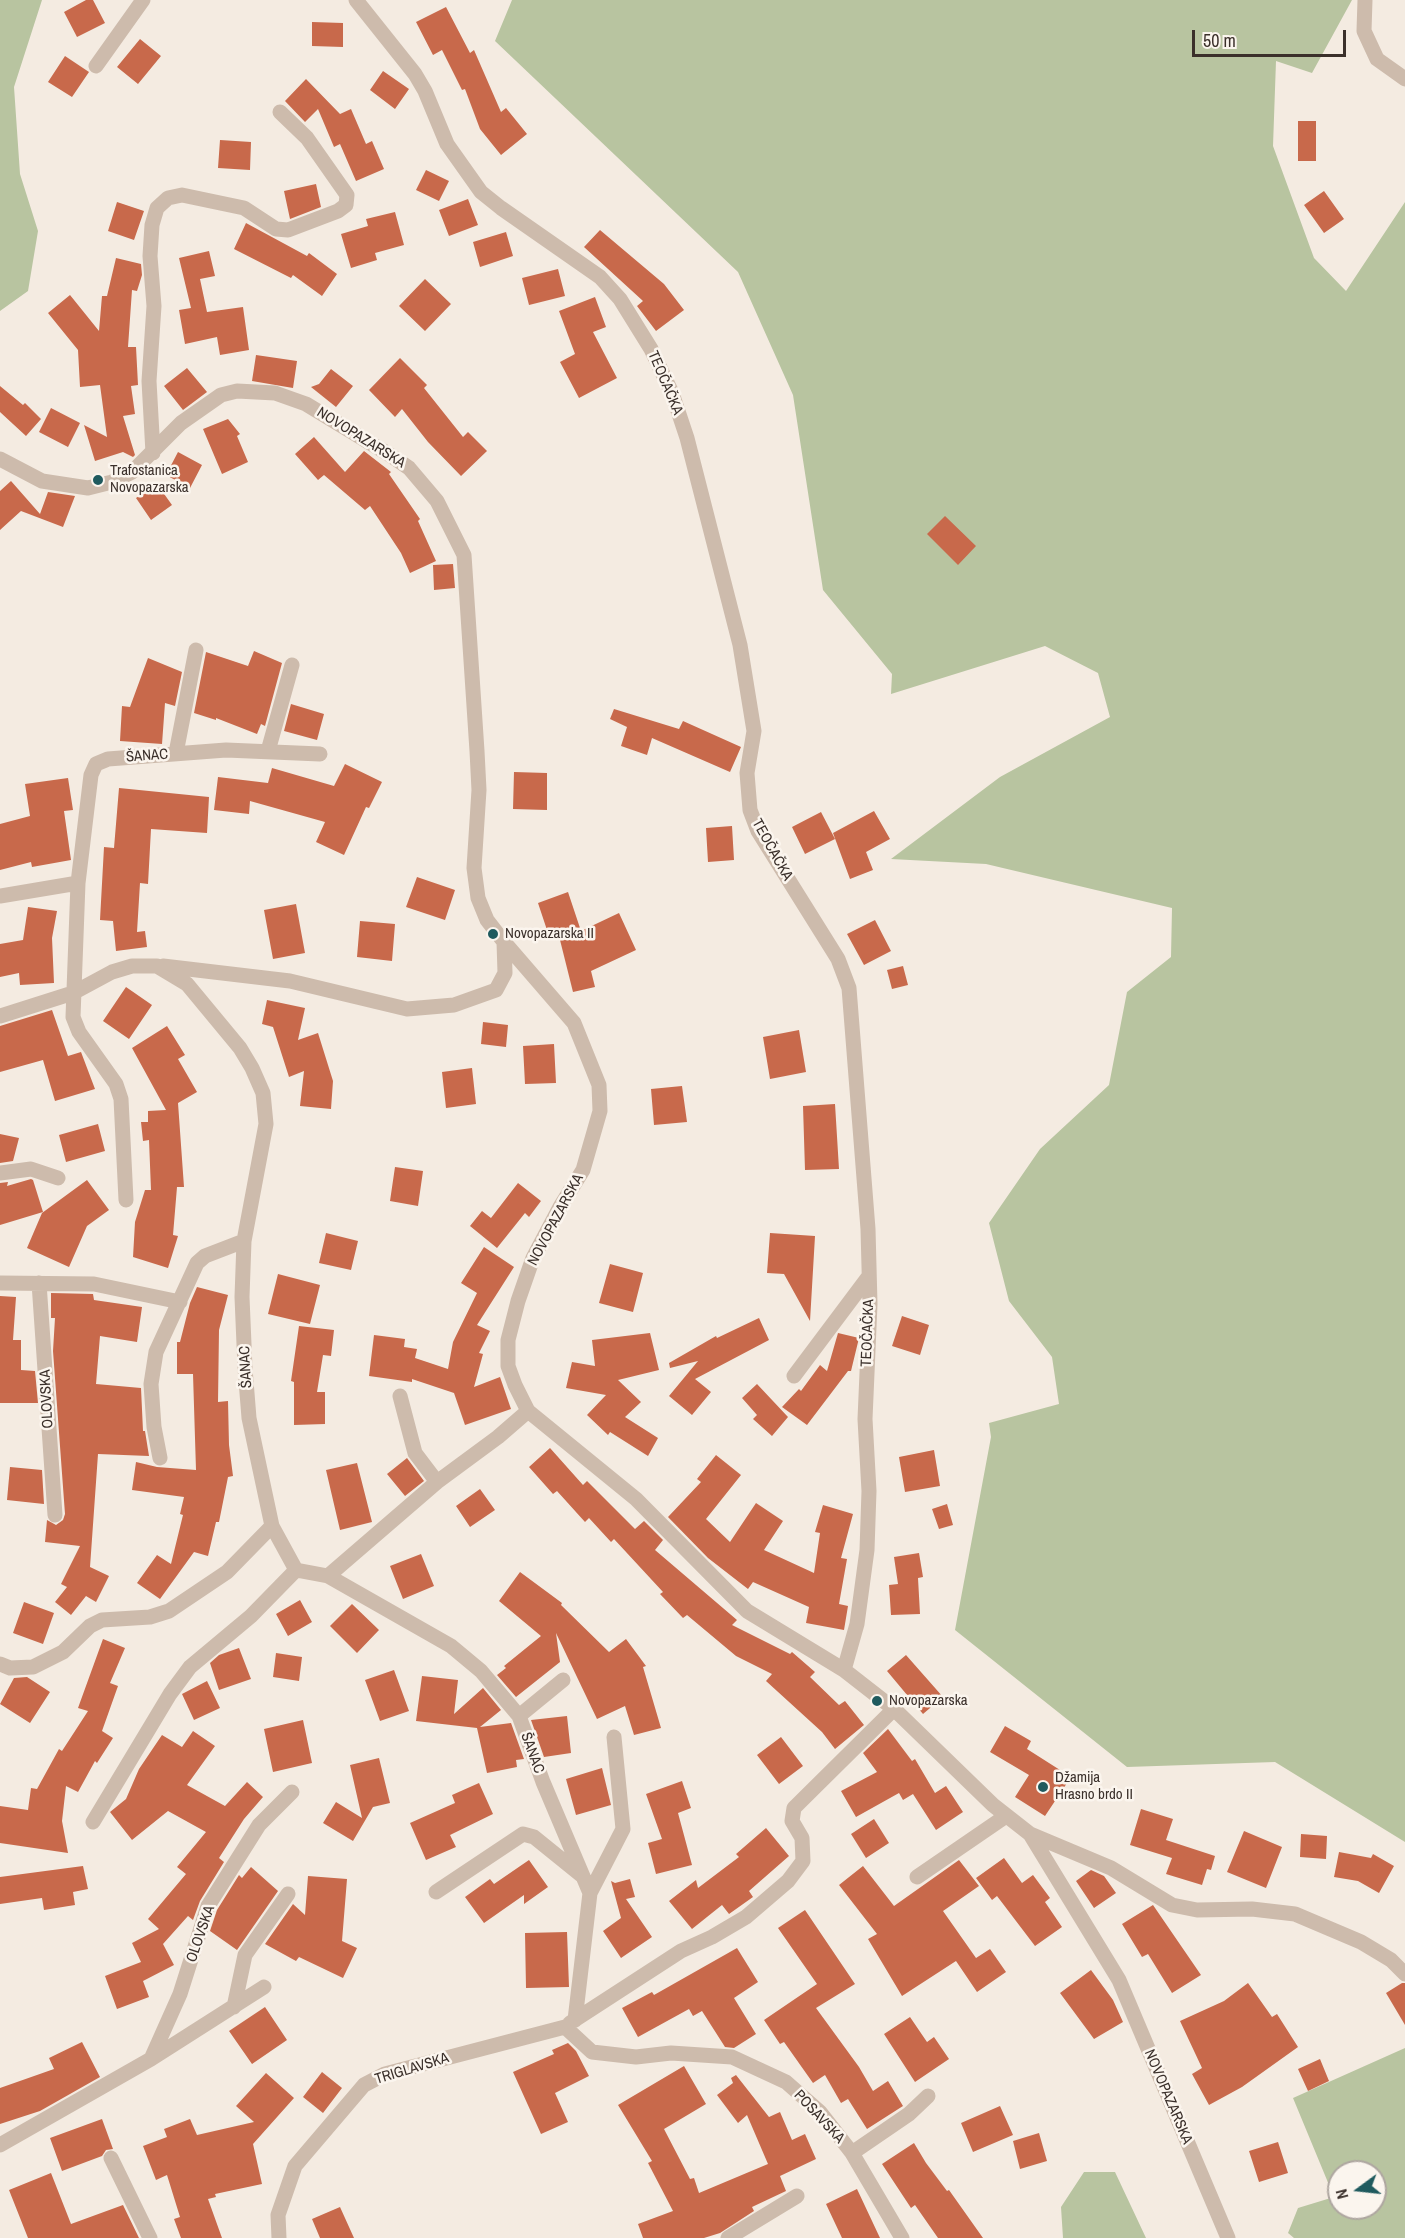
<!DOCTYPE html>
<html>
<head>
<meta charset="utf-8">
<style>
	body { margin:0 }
	#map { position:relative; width:1405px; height:2238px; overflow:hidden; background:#f4ebe1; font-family:"Archivo Narrow",sans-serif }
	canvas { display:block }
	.north { position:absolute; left:1327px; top:2160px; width:60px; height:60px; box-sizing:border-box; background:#fbf5ee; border:2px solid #aea6a0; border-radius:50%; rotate:255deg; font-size:16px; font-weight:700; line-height:24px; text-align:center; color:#3b302b }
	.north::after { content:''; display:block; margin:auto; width:21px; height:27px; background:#1f5a5e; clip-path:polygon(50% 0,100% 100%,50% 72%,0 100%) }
	.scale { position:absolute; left:1192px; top:30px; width:154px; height:27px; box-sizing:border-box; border:3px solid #3b302b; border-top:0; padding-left:8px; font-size:18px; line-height:21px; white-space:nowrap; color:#3b302b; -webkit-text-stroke:4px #fbf5ee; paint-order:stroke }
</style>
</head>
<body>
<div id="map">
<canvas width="1405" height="2238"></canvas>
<div class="north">N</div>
<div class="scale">50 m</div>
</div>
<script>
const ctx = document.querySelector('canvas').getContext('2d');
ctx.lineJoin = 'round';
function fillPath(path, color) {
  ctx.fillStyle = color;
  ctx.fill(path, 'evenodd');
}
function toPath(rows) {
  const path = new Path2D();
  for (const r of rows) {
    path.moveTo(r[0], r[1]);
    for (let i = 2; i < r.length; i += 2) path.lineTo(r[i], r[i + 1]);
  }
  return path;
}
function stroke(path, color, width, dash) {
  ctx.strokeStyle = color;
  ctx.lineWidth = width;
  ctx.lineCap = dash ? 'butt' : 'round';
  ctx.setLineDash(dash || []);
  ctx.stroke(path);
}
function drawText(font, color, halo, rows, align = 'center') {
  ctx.font = font + ' "Archivo Narrow",sans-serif';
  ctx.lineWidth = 5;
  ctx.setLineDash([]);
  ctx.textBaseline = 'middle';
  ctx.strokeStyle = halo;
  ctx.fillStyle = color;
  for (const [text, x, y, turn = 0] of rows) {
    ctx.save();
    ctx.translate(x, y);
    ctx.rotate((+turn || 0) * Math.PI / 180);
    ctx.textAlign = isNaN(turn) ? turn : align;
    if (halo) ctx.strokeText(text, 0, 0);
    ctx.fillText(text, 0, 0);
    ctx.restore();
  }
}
fillPath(toPath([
	[0,0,42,0,14,87,20,174,38,231,28,291,0,311],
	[512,0,1352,0,1312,73,1276,61,1273,146,1314,258,1346,291,1405,202,1405,1842,1275,1762,1127,1767,955,1630,991,1437,989,1423,1059,1404,1052,1357,1009,1301,989,1223,1040,1149,1109,1085,1127,992,1171,957,1172,908,986,864,891,859,1000,777,1110,717,1098,673,1045,646,891,694,892,674,823,590,793,395,738,272,495,41],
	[1405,2048,1405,2238,1294,2238,1288,2233,1298,2208,1334,2197,1293,2098],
	[1339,2172,1375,2172,1375,2208,1339,2208],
	[1084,2172,1115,2172,1146,2238,1063,2238,1061,2207]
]), '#b8c4a0');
fillPath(toPath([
	[86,0,93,0,105,23,77,37,64,12],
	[446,7,470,53,474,50,501,112,506,108,527,134,501,155,480,129,465,89,462,90,442,50,433,55,416,22],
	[312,22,343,23,343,47,312,46],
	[140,39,161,56,138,84,117,67],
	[65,56,89,72,72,97,48,82],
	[383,71,409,89,395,109,370,90],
	[306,79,340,114,351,109,366,144,372,141,384,169,356,181,340,144,334,147,318,109,305,122,285,101],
	[1298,121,1316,121,1316,161,1298,161],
	[220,140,251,142,250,170,218,168],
	[426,170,449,181,439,201,416,190],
	[316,184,321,207,290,219,284,191],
	[1324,191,1344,219,1324,233,1304,205],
	[468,199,478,225,449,236,439,210],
	[117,202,144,211,134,240,108,231],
	[395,212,404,245,375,253,377,260,351,268,341,234,368,226,366,219],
	[246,223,307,256,309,253,337,274,322,296,293,275,291,278,234,249],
	[600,230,664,284,684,310,656,331,637,306,643,301,584,247],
	[506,232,513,256,480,267,473,242],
	[209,251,215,276,200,279,207,312,243,307,249,350,220,355,217,337,185,344,179,310,191,308,179,258],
	[116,258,141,264,142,275,137,291,132,290,128,347,136,347,138,385,131,386,135,414,123,416,135,455,133,457,123,452,95,461,84,425,107,437,100,385,80,387,78,350,48,313,70,295,99,331,102,296,107,296],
	[558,269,565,296,529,305,522,278],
	[425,279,451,304,425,331,399,306],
	[595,297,606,327,593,332,617,378,579,398,560,362,575,354,559,311],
	[256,355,297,361,293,388,252,381],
	[400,358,427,385,424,388,463,437,468,432,487,451,461,476,428,442,402,409,395,417,369,390],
	[187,368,207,392,183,410,164,386],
	[331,369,353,386,336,407,311,387,319,384],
	[0,386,23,405,25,403,41,419,26,436,0,412],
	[51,408,80,423,68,447,39,432],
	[228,419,240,434,237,436,248,462,222,474,203,429],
	[314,437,345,472,364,451,391,472,389,474,420,519,418,521,436,561,410,573,401,553,370,506,365,510,324,475,318,480,295,454],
	[178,452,202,465,190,488,166,475],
	[11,481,40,514,48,492,75,496,63,527,21,511,0,530,0,491],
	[157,484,172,505,151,520,136,498],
	[945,516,976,546,958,565,927,534],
	[453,564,455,588,434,590,433,565],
	[254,651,282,663,265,726,261,724,257,734,216,718,216,720,194,713,206,652,248,666],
	[148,658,182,672,175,706,165,703,162,744,120,741,122,706,130,707],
	[291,704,324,714,317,740,284,731],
	[614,709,679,729,683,721,741,747,730,772,652,738,647,755,621,746,627,727,610,719],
	[345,764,382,782,369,808,366,807,344,855,316,842,325,822,250,801,249,814,214,810,218,777,268,783,272,768,334,786],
	[514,772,547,773,547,810,513,809],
	[68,778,73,810,64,811,71,860,32,867,31,862,0,870,0,824,30,816,25,784],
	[119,788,209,797,207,833,151,829,148,884,140,883,137,932,145,931,147,947,116,951,113,921,100,920,104,847,114,848],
	[874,811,890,839,866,852,873,870,850,879,833,833],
	[821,812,835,839,805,854,792,827],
	[732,826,734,860,708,862,706,828],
	[417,877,455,890,445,920,406,907],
	[568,892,581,931,619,913,636,950,591,971,595,987,573,992,559,936,550,939,538,903],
	[296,904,305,953,273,959,264,910],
	[28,907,57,911,52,938,54,983,20,985,19,973,0,977,0,944,23,940],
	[875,920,891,951,864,965,847,934],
	[360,921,395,924,392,961,357,957],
	[903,966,908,985,892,989,887,970],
	[126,987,152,1005,129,1039,103,1021],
	[267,1000,305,1008,298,1040,318,1033,333,1081,331,1109,300,1106,304,1071,289,1077,273,1027,262,1024],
	[52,1010,68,1056,81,1052,95,1089,55,1101,43,1060,0,1072,0,1026],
	[483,1022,508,1025,506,1047,481,1044],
	[167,1026,185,1055,178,1059,197,1092,178,1103,184,1187,177,1187,173,1235,178,1236,168,1268,133,1257,135,1222,145,1190,151,1190,149,1140,143,1141,141,1122,148,1122,148,1111,166,1110,132,1048],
	[799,1030,806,1072,770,1079,763,1037],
	[554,1044,556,1083,525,1084,523,1046],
	[472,1068,476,1104,446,1108,442,1072],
	[682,1086,687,1122,654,1125,651,1089],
	[835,1104,839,1169,805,1170,803,1106],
	[98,1124,105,1151,66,1162,59,1135],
	[0,1134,19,1138,13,1161,0,1163],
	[395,1167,423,1171,418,1206,390,1201],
	[31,1179,33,1180,43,1212,0,1225,0,1183,8,1182,7,1186],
	[87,1180,109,1210,87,1226,69,1267,27,1248,42,1213],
	[518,1183,541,1201,529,1217,525,1213,497,1248,470,1226,482,1211,491,1218],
	[326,1233,358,1241,351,1270,319,1263],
	[770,1233,815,1236,810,1321,784,1274,767,1273],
	[484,1247,514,1267,477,1325,490,1331,479,1353,483,1354,474,1387,500,1377,511,1409,465,1425,454,1393,412,1379,412,1382,369,1376,374,1335,405,1339,404,1347,417,1349,415,1358,448,1369,453,1342,477,1293,461,1283],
	[610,1264,643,1273,633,1312,599,1303],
	[278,1274,320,1285,310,1324,268,1314],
	[197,1287,228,1295,219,1330,218,1402,228,1401,229,1445,233,1476,228,1477,219,1522,216,1522,208,1556,194,1552,160,1599,137,1583,157,1555,171,1564,183,1515,180,1514,184,1497,132,1490,136,1462,157,1467,196,1470,193,1374,177,1374,177,1342,180,1342,190,1303],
	[51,1293,93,1294,94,1300,142,1307,137,1342,100,1336,96,1384,141,1388,143,1431,145,1431,149,1456,98,1454,90,1567,109,1576,96,1602,86,1596,71,1615,55,1602,67,1587,61,1584,80,1546,45,1542,47,1520,56,1525,63,1520,65,1514,53,1351,55,1318,51,1318],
	[0,1296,16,1297,13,1340,21,1340,21,1370,35,1371,38,1403,0,1403],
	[902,1316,929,1325,920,1355,892,1346],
	[759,1318,769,1340,695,1379,711,1392,692,1415,669,1396,698,1361,670,1368,669,1363,716,1336,717,1338],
	[299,1326,334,1330,331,1356,323,1355,317,1392,325,1392,325,1424,294,1425,294,1382,291,1381],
	[650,1333,659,1370,618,1380,641,1402,625,1417,658,1438,648,1456,610,1432,608,1435,587,1415,606,1395,566,1388,572,1362,595,1366,592,1340],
	[838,1333,859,1338,851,1371,848,1371,807,1425,782,1407,799,1389,801,1391,820,1365,827,1371],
	[757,1384,788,1417,772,1436,753,1419,757,1415,742,1398],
	[550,1448,583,1485,587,1481,635,1529,644,1521,663,1540,655,1550,737,1620,732,1625,790,1654,792,1652,815,1672,810,1677,839,1705,845,1701,864,1725,835,1749,822,1732,766,1681,772,1674,736,1656,687,1615,683,1618,660,1594,663,1592,614,1539,611,1542,589,1518,585,1522,557,1491,553,1494,529,1467],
	[934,1450,940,1486,905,1492,899,1457],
	[716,1455,741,1475,706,1519,730,1542,756,1503,783,1521,764,1550,814,1573,820,1533,815,1532,823,1505,853,1514,841,1558,847,1559,839,1604,848,1606,844,1630,806,1623,809,1607,753,1582,748,1589,708,1558,668,1517,701,1482,697,1479],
	[407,1458,424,1481,405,1496,387,1474],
	[357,1463,372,1522,340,1530,326,1470],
	[10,1467,42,1470,44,1504,7,1500],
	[480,1489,495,1510,470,1527,456,1506],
	[947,1504,953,1525,939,1529,932,1509],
	[919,1553,923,1577,918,1578,920,1614,891,1615,889,1585,898,1584,894,1557],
	[421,1554,434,1586,403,1599,390,1566],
	[520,1572,562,1603,561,1605,609,1652,626,1639,646,1666,643,1667,661,1728,634,1735,625,1706,597,1719,556,1633,560,1662,516,1697,497,1675,506,1668,504,1666,541,1636,499,1601],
	[300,1600,312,1622,288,1636,276,1614],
	[24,1602,54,1613,43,1644,13,1633],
	[352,1604,379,1630,357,1653,330,1626],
	[103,1639,125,1648,110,1683,118,1686,102,1731,113,1738,97,1763,95,1761,78,1792,66,1786,62,1821,68,1853,0,1843,0,1806,28,1810,31,1788,37,1789,59,1749,62,1751,88,1711,78,1708],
	[239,1648,251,1679,219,1690,210,1663,219,1655],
	[276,1653,302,1657,299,1681,273,1677],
	[906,1655,943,1697,923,1714,887,1671],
	[394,1670,409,1711,380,1721,365,1680],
	[422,1676,458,1680,454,1714,483,1688,501,1710,480,1727,511,1723,524,1759,516,1760,517,1767,487,1773,477,1728,416,1721],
	[27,1677,50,1692,30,1723,0,1704,14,1678],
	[207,1681,220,1708,194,1720,182,1694],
	[567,1716,571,1753,544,1757,531,1720],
	[303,1720,312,1763,273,1772,264,1729],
	[1005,1726,1031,1741,1027,1749,1071,1777,1045,1816,1015,1797,1029,1775,990,1752],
	[888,1729,912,1761,915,1759,935,1793,946,1786,963,1812,936,1830,913,1794,903,1800,899,1793,856,1817,841,1791,877,1772,863,1753],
	[193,1731,215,1746,187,1785,225,1806,247,1782,263,1797,244,1819,219,1858,224,1862,200,1901,193,1920,188,1916,163,1944,174,1965,143,1981,149,1997,117,2009,105,1976,141,1962,132,1943,159,1929,148,1919,186,1874,177,1867,206,1832,168,1811,132,1840,110,1812,126,1799,139,1769,162,1735,182,1747],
	[781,1737,803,1766,779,1784,757,1755],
	[379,1758,390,1803,373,1807,353,1841,323,1823,336,1802,362,1818,350,1765],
	[602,1768,611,1805,576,1815,566,1779],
	[682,1781,691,1808,678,1813,692,1865,656,1874,648,1843,662,1839,646,1794],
	[479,1783,493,1814,450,1835,456,1847,426,1860,410,1823,455,1803,452,1795],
	[1141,1809,1173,1819,1166,1840,1215,1856,1211,1870,1207,1869,1202,1885,1166,1874,1172,1858,1130,1845],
	[874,1819,889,1843,866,1858,851,1834],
	[766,1828,789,1856,749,1891,753,1897,729,1914,722,1905,692,1929,669,1901,696,1880,698,1888,739,1857,736,1854],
	[1244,1831,1282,1847,1266,1888,1227,1872],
	[1301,1834,1327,1836,1326,1859,1300,1857],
	[1339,1852,1371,1858,1373,1854,1394,1866,1379,1893,1358,1881,1334,1877],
	[1004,1858,1022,1883,1033,1875,1050,1898,1045,1902,1062,1927,1035,1946,997,1896,992,1900,976,1878],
	[529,1860,548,1887,524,1904,524,1895,484,1923,465,1897,490,1879,494,1884],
	[959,1860,979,1886,943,1911,976,1958,990,1949,1006,1972,977,1992,956,1961,902,1996,868,1939,877,1934,839,1885,863,1866,894,1906],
	[83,1866,88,1889,73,1892,75,1905,44,1910,42,1898,0,1904,0,1877],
	[251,1867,278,1891,237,1950,210,1931,217,1910,239,1875,242,1878],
	[1091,1870,1104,1876,1116,1893,1094,1908,1076,1881],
	[308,1876,347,1879,342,1941,357,1948,343,1978,299,1957,296,1961,265,1944,293,1904,305,1915],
	[630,1879,635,1897,626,1899,652,1937,621,1958,603,1931,621,1918,611,1881,615,1883],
	[1153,1905,1201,1975,1172,1993,1148,1954,1142,1957,1122,1924],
	[805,1910,855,1984,816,2008,859,2067,873,2091,888,2081,903,2106,867,2129,848,2099,841,2103,825,2075,813,2083,784,2042,780,2044,764,2020,817,1984,778,1928],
	[567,1932,569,1987,526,1988,525,1933],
	[737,1948,758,1982,734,1998,756,2034,734,2048,725,2047,702,2011,693,2016,689,2009,638,2037,622,2008,652,1992,654,1995],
	[1091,1970,1113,2000,1123,2022,1094,2039,1060,1993],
	[1248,1983,1272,2017,1277,2014,1298,2047,1242,2087,1209,2105,1192,2074,1202,2068,1180,2021,1224,2001],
	[1402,1983,1405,1983,1405,2025,1386,1993],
	[265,2007,287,2040,252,2064,229,2031],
	[910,2017,927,2042,934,2037,949,2059,915,2082,884,2034],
	[82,2042,100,2077,40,2111,0,2124,0,2088,54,2069,49,2058],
	[568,2043,576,2051,589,2076,555,2093,568,2122,541,2134,513,2072,554,2054,552,2050],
	[1320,2059,1329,2081,1308,2091,1298,2069],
	[684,2066,706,2104,664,2129,690,2179,694,2178,699,2193,768,2164,747,2115,738,2123,717,2095,733,2083,731,2078,736,2075,769,2117,780,2112,792,2140,805,2134,816,2159,780,2176,786,2191,752,2207,754,2211,720,2233,704,2238,643,2238,638,2224,673,2211,648,2163,652,2161,618,2105],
	[322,2072,342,2088,323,2113,303,2097],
	[266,2073,294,2098,253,2144,262,2184,215,2194,216,2197,208,2199,222,2238,181,2238,174,2219,180,2217,167,2175,156,2180,143,2146,167,2137,164,2129,190,2119,197,2135,254,2122,236,2106],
	[1000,2106,1013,2135,973,2152,961,2123],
	[102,2119,113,2149,106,2150,102,2156,62,2171,50,2138],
	[1039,2133,1047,2161,1020,2169,1013,2141],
	[1278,2142,1288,2173,1259,2182,1249,2151],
	[914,2143,926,2163,947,2191,949,2190,983,2238,938,2238,915,2205,911,2208,882,2164],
	[51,2173,71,2224,123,2205,139,2238,28,2238,9,2190],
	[857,2189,880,2238,842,2238,826,2204],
	[340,2207,354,2238,320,2238,312,2219]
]), '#c8694b');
stroke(toPath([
	[356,0,415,74,425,91,447,144,481,192,501,208,600,277,620,299,651,349,672,393,687,438,740,645,754,731,747,773,750,810,758,831,838,959,849,988,868,1229,870,1304,865,1419,869,1491,867,1550,857,1624,844,1670],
	[1365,0,1364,31,1377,59,1405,79],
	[96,66,143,0],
	[153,453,149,381,154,306,150,256,152,225,157,208,168,198,182,195,244,208,276,229,288,230,338,211,346,205,347,195,307,138,280,112],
	[0,459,42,481,88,488,112,482,132,472,181,423,221,395,237,391,275,393,306,404,390,455,409,468,437,501,464,555,477,751,479,790,474,868,478,898,487,920,504,942,574,1023,599,1085,600,1111,583,1170,560,1207,533,1258,518,1301,508,1340,508,1366,515,1385,528,1411,636,1499,747,1611,844,1670,894,1709,993,1805,1030,1834,1119,1980,1228,2238],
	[268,751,292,665],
	[176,753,196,650],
	[0,896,78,883],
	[163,966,290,981,407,1009,454,1005,496,990,505,973,504,942],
	[0,1016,73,993,112,972,132,966,157,966,187,984,240,1048,252,1068,263,1093,266,1124,244,1241,242,1297,245,1368,249,1418,272,1526,296,1570,328,1576,451,1646,481,1671,519,1716,543,1782,590,1893,575,2020],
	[0,1173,31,1169,58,1178],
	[126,1200,121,1099,116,1084,79,1032,73,1017,78,883,91,775,96,764,108,759,226,750,320,754],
	[0,1283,94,1284,180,1302],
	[39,1283,55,1515],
	[794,1376,869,1276],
	[400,1396,415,1453,437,1482],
	[160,1458,154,1427,151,1384,156,1352,197,1263,205,1256,244,1241],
	[328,1576,437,1482,498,1437,528,1411],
	[0,1664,10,1668,33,1667,63,1652,90,1626,102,1620,150,1617,169,1611,227,1572,272,1526],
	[519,1716,563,1680],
	[93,1822,170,1694,190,1667,251,1616,296,1570],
	[1030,1834,1111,1868,1172,1905,1197,1910,1252,1909,1295,1914,1361,1942,1391,1960,1405,1974],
	[917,1877,1006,1816],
	[436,1892,523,1834,534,1837,581,1875],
	[590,1893,623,1829,614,1737],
	[234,2007,245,1955,288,1894],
	[570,2023,681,1951,712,1937,746,1917,788,1881,803,1861,802,1838,792,1821,794,1808,894,1709],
	[151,2059,180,1994,208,1906,259,1825,292,1792],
	[0,2145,151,2059,264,1987],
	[852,2153,909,2114,928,2096],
	[111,2158,150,2238],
	[279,2238,278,2215,295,2166,364,2085,385,2074,565,2027,592,2052,636,2057,671,2053,732,2057,786,2082,820,2112,852,2153,902,2238],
	[728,2238,797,2196]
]), '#cdbbac', 15);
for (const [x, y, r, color] of [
	[98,480,6,"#1f5a5e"],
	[493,934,6,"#1f5a5e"],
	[877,1701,6,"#1f5a5e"],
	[1043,1787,6,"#1f5a5e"]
]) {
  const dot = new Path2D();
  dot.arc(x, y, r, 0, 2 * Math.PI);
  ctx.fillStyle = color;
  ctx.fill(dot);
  stroke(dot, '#fbf5ee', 2);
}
drawText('15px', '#3b302b', '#fbf5ee', [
	["TEOČAČKA",665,383,67],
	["NOVOPAZARSKA",361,438,32],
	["ŠANAC",147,756,-4],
	["TEOČAČKA",772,850,61],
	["NOVOPAZARSKA",556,1220,-62],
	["TEOČAČKA",868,1333,-88],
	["ŠANAC",246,1367,-93],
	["OLOVSKA",47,1399,-93],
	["ŠANAC",532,1753,70],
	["OLOVSKA",201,1934,-71],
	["TRIGLAVSKA",412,2069,-17],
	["NOVOPAZARSKA",1168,2097,67],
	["POSAVSKA",819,2117,47]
]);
drawText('15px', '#3b302b', '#fbf5ee', [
	["Trafostanica",110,471],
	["Novopazarska",110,488],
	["Novopazarska II",505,934],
	["Novopazarska",889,1701],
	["Džamija",1055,1778],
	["Hrasno brdo II",1055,1795]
], 'left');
</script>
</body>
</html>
